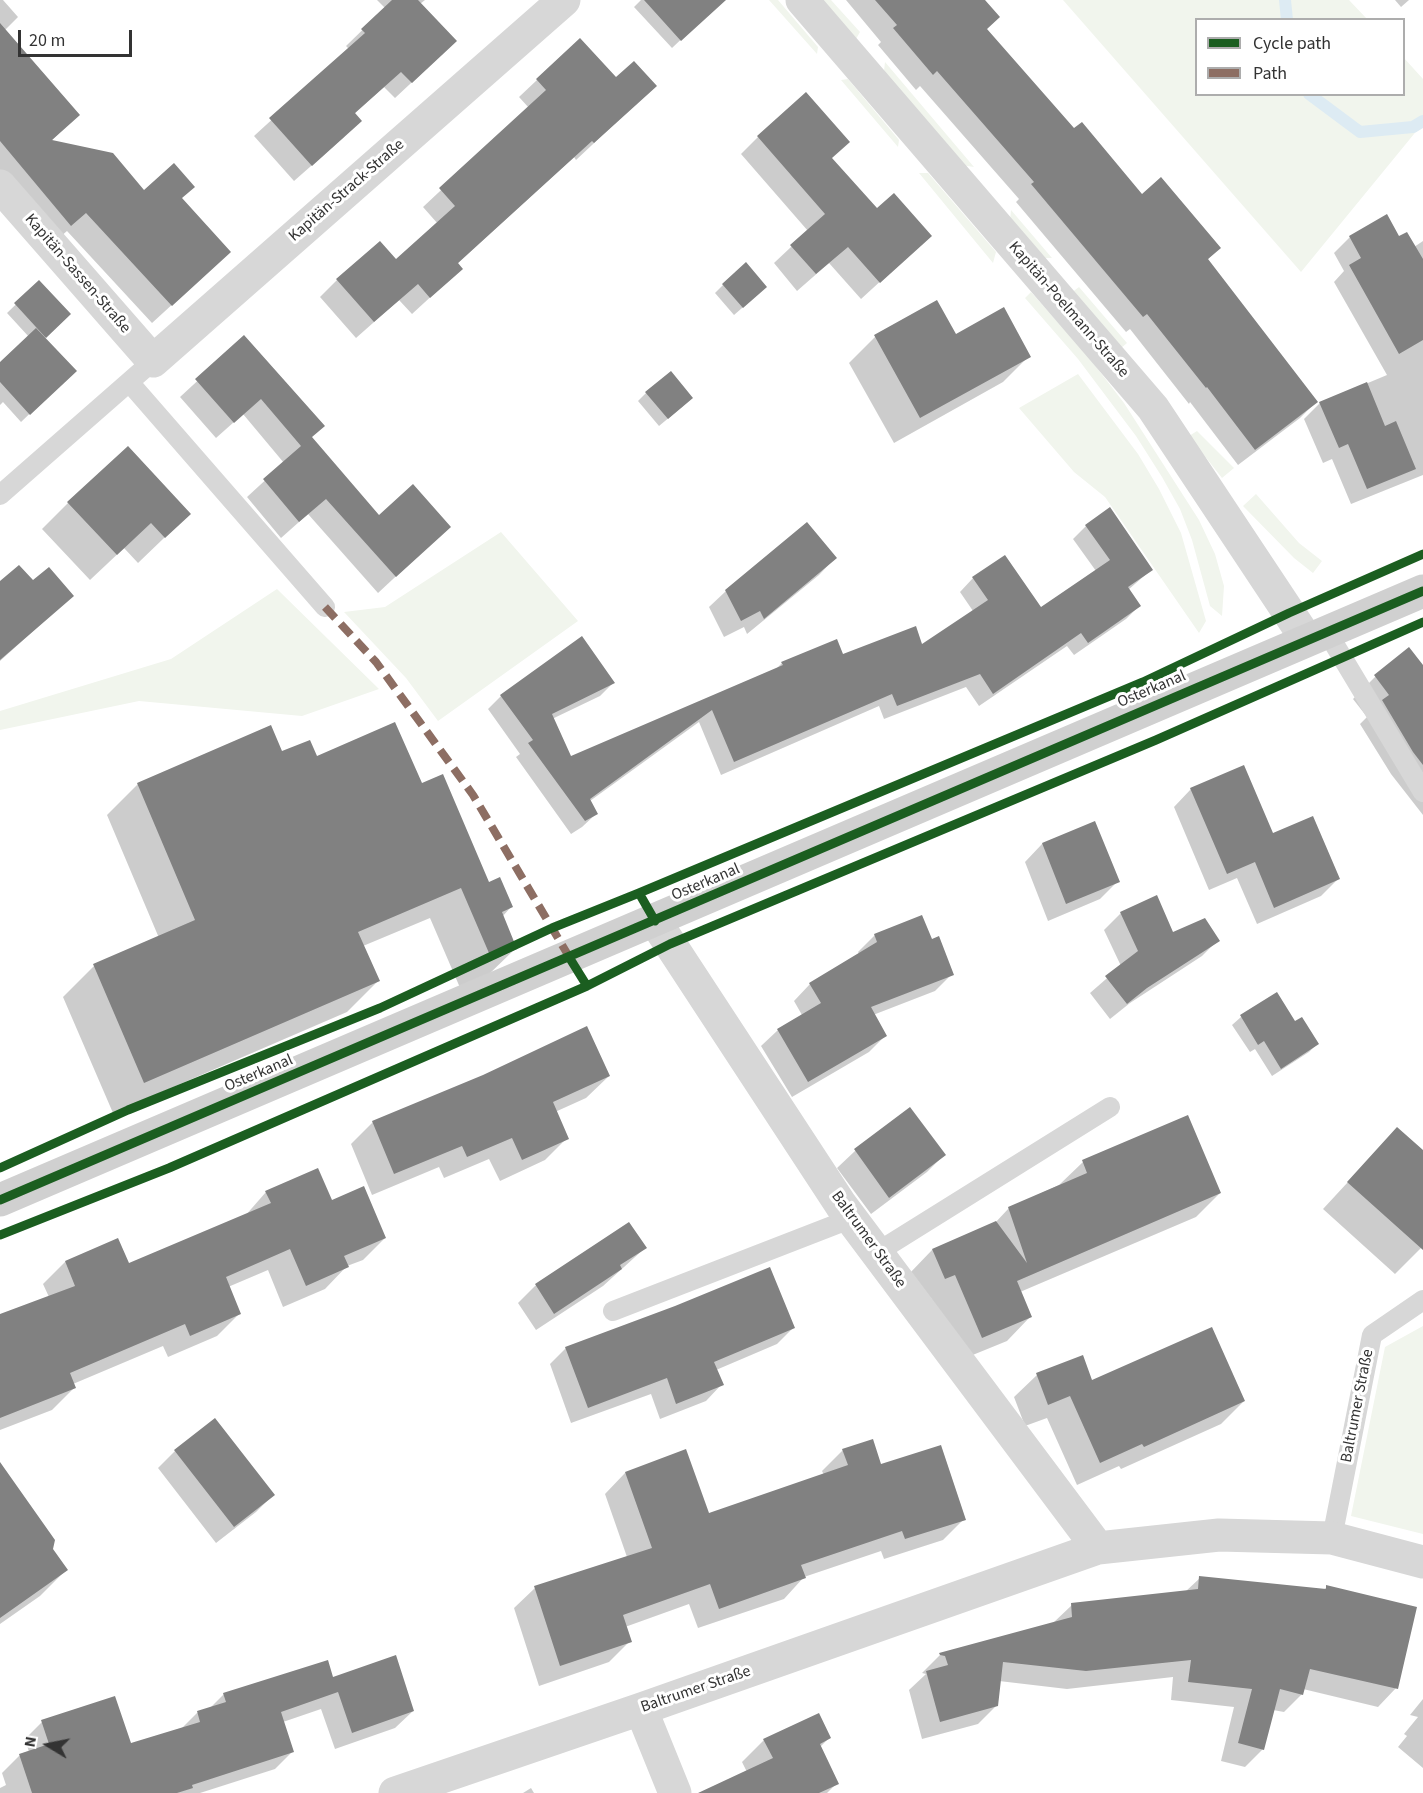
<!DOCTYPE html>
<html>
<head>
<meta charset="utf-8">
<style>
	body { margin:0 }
	#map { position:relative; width:1423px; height:1793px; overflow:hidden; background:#fff; font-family:"Source Sans 3",sans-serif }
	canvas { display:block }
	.legend { position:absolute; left:1195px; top:18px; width:210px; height:78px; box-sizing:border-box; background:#fff; border:2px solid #adadad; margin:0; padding:8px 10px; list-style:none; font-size:18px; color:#333 }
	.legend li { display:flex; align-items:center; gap:12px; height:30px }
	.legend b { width:30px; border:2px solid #adadad }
	.north { position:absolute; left:18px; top:1715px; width:60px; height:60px; -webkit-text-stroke:4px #fff; paint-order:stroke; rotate:280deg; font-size:16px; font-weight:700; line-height:24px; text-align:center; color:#333 }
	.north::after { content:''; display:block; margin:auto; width:21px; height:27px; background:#333; clip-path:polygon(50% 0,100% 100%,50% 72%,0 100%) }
	.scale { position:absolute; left:18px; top:30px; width:114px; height:27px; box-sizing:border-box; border:3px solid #333; border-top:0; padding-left:8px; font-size:18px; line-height:21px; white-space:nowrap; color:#333; -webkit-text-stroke:4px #fff; paint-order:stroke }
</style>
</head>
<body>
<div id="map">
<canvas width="1423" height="1793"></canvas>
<ul class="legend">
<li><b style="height:8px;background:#1b5e20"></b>Cycle path</li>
<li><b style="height:8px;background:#8d6e63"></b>Path</li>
</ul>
<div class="north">N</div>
<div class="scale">20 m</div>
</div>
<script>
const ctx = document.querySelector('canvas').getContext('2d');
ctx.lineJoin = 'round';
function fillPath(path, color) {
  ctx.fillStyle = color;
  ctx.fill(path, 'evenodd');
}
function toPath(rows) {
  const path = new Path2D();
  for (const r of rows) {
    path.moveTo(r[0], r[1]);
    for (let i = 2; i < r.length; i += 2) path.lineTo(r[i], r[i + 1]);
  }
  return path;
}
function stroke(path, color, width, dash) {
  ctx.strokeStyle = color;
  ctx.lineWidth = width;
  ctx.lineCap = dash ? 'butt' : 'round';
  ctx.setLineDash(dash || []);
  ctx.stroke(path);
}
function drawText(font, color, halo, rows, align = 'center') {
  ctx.font = font + ' "Source Sans 3",sans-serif';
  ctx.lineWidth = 6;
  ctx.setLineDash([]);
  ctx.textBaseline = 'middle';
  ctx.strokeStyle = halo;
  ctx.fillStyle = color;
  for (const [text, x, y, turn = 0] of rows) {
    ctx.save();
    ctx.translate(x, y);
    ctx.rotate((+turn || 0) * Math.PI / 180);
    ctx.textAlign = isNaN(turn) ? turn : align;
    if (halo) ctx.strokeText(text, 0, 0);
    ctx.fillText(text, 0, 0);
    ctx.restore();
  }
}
fillPath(toPath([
	[769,0,778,0,818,47,817,54],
	[821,0,831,0,860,32,856,39],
	[1063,0,1349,0,1367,19,1196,20,1196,94,1404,94,1404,58,1423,79,1423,123,1301,272],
	[885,62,974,167,961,165,884,71],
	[848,79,899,140,898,147,841,80],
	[919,173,928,173,996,252,993,263],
	[1011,210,1052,258,1042,258,1010,221],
	[1079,287,1127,343,1120,349,1071,293],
	[1031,292,1087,355,1124,403,1199,520,1215,554,1224,586,1222,616,1210,606,1192,540,1180,509,1162,477,1136,436,1078,359,1025,298],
	[1078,374,1138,454,1159,489,1181,533,1206,621,1199,633,1105,497,1074,472,1019,408],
	[1197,431,1234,468,1222,478,1189,436],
	[1256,494,1299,543,1322,561,1313,573,1294,558,1243,506],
	[501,532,578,621,438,721,406,678,344,612,385,607],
	[277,589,379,689,302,716,139,701,0,730,0,711,171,659],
	[1423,1326,1423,1534,1351,1516,1385,1347]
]), '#f1f5ed');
fillPath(toPath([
	[0,0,3,0,18,17,4,31,78,115,51,141,144,192,181,199,210,270,152,323,67,231,52,244,0,177],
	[377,0,425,0,420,4,439,57,395,98,384,87,354,114,344,137,294,181,254,136,349,49,346,46,385,8],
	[641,0,723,0,672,48,634,7],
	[846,0,983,0,986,30,1074,130,1142,196,1219,248,1207,260,1316,402,1300,418,1238,465,1190,402,1189,404,1130,329,1126,332,1016,202,1019,199,920,86,916,90,878,45,881,42],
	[1395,0,1409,0,1401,7],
	[537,80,616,80,655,86,576,160,574,157,457,264,461,269,412,314,399,300,356,338,320,297,337,280,396,261,438,224,423,207,529,108,519,97],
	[758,137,877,210,930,236,861,299,829,263,797,291,774,263,808,231,741,154],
	[1350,237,1398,238,1414,247,1423,241,1423,475,1351,504,1332,459,1323,463,1304,419,1320,403,1387,375,1334,282,1344,271,1334,253],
	[39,282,61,322,44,338,66,379,21,422,3,402,0,405,0,364,29,337,7,313],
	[723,285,757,295,734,315,715,293],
	[955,336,1029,356,1003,382,894,443,849,363,875,337],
	[244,338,311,437,379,517,449,527,378,593,308,514,281,538,247,497,284,463,243,414,216,438,180,397],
	[646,393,683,406,659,426,638,401],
	[68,503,189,514,138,563,124,548,90,580,42,529],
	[1086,526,1151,570,1128,590,1139,606,1126,619,1074,655,1067,646,979,706,966,687,884,719,879,706,721,775,699,722,590,801,596,814,582,827,571,834,516,757,520,754,488,709,501,696,613,683,600,696,552,719,570,758,775,670,782,663,922,646,973,611,960,592,973,578,1040,609,1096,571,1073,539],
	[835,558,819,575,747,634,744,627,724,637,709,607,726,591],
	[0,583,33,583,72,596,0,661],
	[1409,649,1423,667,1423,815,1391,774,1360,724,1367,717,1353,699,1375,677],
	[270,727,281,753,316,758,421,785,488,884,511,907,502,917,515,949,484,979,461,990,430,918,363,946,378,981,347,1012,113,1113,63,997,94,966,159,938,107,815,138,784],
	[1191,789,1272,835,1338,879,1321,896,1257,924,1237,878,1209,890,1174,807],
	[1095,823,1118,881,1100,899,1048,921,1025,862,1042,844],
	[1156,897,1172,934,1218,940,1202,956,1130,1003,1110,1019,1090,993,1121,966,1104,930,1121,913],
	[875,935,931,941,952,974,935,991,873,1015,885,1036,869,1052,792,1097,761,1046,778,1030,802,1015,794,1001,810,984,859,954,858,952],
	[1276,994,1295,1023,1317,1044,1309,1052,1272,1076,1255,1049,1250,1052,1232,1025,1241,1017],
	[609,1076,586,1098,555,1112,567,1138,545,1160,500,1181,489,1159,444,1178,439,1167,372,1195,351,1144,373,1122],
	[910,1109,944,1155,927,1172,871,1214,837,1168,855,1151],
	[1187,1117,1220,1193,1196,1217,1020,1292,1030,1317,1007,1341,958,1361,931,1298,921,1302,909,1274,932,1250,994,1224,1009,1208,1059,1185,1083,1162],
	[1397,1129,1423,1152,1423,1246,1395,1274,1323,1209],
	[266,1192,331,1202,385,1238,363,1260,347,1266,325,1289,283,1307,268,1270,228,1287,239,1314,217,1336,168,1357,163,1346,73,1384,74,1388,52,1410,0,1430,0,1316,49,1297,43,1284,65,1262,117,1240,128,1265,245,1216],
	[629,1224,645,1248,603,1286,536,1330,518,1303,535,1286],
	[793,1328,777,1344,716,1370,722,1384,706,1401,660,1419,651,1394,571,1423,550,1364,566,1348],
	[1037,1375,1092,1383,1244,1401,1221,1424,1121,1469,1119,1466,1077,1485,1047,1418,1025,1426,1014,1397],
	[843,1450,880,1466,964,1519,943,1540,884,1559,881,1551,804,1577,784,1599,698,1628,689,1604,625,1627,630,1641,609,1662,539,1686,514,1608,535,1588,627,1557,605,1494,625,1473,708,1514,824,1475,822,1471],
	[175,1451,273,1495,256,1512,216,1543,158,1468],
	[0,1469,66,1570,40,1596,0,1624],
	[1200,1578,1323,1590,1327,1587,1396,1688,1378,1707,1303,1689,1302,1694,1284,1712,1273,1710,1263,1749,1245,1767,1221,1761,1234,1707,1171,1700,1173,1677,1067,1689,999,1681,996,1706,978,1724,922,1739,909,1690,926,1674,922,1673,940,1655,1053,1623,1072,1605,1185,1592],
	[332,1679,413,1711,395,1728,335,1749,321,1709,283,1722,292,1752,275,1769,200,1793,0,1793,0,1788,6,1785,2,1773,19,1756,29,1752,25,1739,42,1722,130,1745,180,1730,197,1713,209,1709,224,1694],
	[1423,1699,1423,1768,1398,1747,1407,1736,1404,1734,1418,1717,1410,1715],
	[829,1738,820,1747,837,1783,827,1793,721,1793,747,1772,742,1762,764,1740],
	[531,1788,534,1793,523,1793]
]), '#0003');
stroke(toPath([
	[1285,0,1287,20],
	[1309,94,1360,132,1413,127,1423,121]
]), '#ddebf3', 12);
fillPath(toPath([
	[392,0,418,0,457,41,412,83,401,72,355,113,362,121,312,166,269,118,365,33,361,29],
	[644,0,726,0,681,41],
	[875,0,985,0,1000,17,987,29,1074,128,1082,122,1142,194,1161,177,1221,248,1208,259,1318,402,1255,450,1207,387,1206,388,1147,314,1143,317,1031,184,1034,182,937,71,933,75,893,28,897,25],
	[0,23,80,115,52,140,113,153,144,190,174,163,195,187,182,198,231,252,172,306,86,213,71,226,0,141],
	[580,38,616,77,634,61,657,86,594,143,592,141,458,263,463,269,430,298,418,284,374,322,336,279,380,241,396,259,455,206,439,188,546,90,536,79],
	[806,92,850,142,832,158,877,208,894,193,932,236,880,283,848,247,816,274,790,245,825,214,757,136],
	[1387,214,1399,236,1407,232,1423,259,1423,340,1399,354,1349,265,1361,258,1349,236],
	[746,262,767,287,743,308,722,284],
	[39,280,71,314,46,338,14,303],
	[937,300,956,334,1004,307,1031,357,920,418,874,335],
	[36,328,77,371,30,415,0,382,0,362],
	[244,335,325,426,312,437,379,515,413,484,451,527,396,577,326,499,299,522,263,479,301,446,261,399,234,423,195,379],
	[671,371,693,398,668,419,645,392],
	[1367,382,1385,426,1396,421,1416,469,1367,489,1348,444,1339,448,1319,402],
	[128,446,191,514,165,538,151,523,117,555,67,502],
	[1110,507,1153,570,1128,587,1141,606,1088,643,1081,633,993,694,980,674,897,706,892,694,734,762,712,710,590,799,598,814,585,821,528,743,533,740,500,695,582,636,615,683,552,714,571,756,783,665,781,662,837,639,843,654,916,626,922,644,988,600,972,577,1005,555,1041,607,1110,560,1085,525],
	[807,522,837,558,764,619,760,611,741,621,725,590],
	[19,565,33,580,49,567,74,596,0,660,0,581],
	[1409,647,1423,665,1423,765,1413,752,1382,700,1389,695,1374,675],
	[395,722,422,783,443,774,489,882,500,877,513,907,502,912,517,949,492,960,461,888,358,932,380,981,144,1083,93,964,195,920,137,783,271,725,282,751,310,740,317,756],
	[1244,765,1273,833,1313,816,1340,879,1274,908,1255,862,1227,874,1190,788],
	[1095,821,1120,882,1066,904,1042,843],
	[1157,895,1173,932,1205,918,1220,941,1147,988,1127,1004,1105,976,1138,951,1120,912],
	[922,915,932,939,939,936,954,975,871,1007,887,1036,808,1082,777,1029,821,1003,809,983,877,942,874,934],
	[1277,992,1295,1021,1302,1017,1319,1044,1281,1069,1264,1041,1258,1045,1240,1015],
	[587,1026,610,1076,553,1102,569,1139,522,1160,512,1138,467,1157,462,1146,394,1174,372,1121,483,1075],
	[910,1107,946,1155,889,1198,854,1149],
	[1188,1115,1221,1193,1017,1281,1032,1317,982,1338,955,1275,945,1279,932,1249,996,1221,1027,1263,1008,1207,1087,1173,1082,1160],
	[1397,1127,1423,1150,1423,1250,1347,1182],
	[318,1168,332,1200,364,1186,386,1238,344,1256,349,1267,306,1286,290,1249,226,1277,241,1314,190,1336,185,1324,70,1373,76,1388,0,1418,0,1314,75,1286,65,1261,118,1238,129,1263,271,1203,265,1191],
	[629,1222,647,1248,620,1265,622,1269,554,1314,535,1284],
	[770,1267,795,1328,714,1362,724,1385,676,1404,667,1378,588,1408,565,1347,675,1306],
	[1212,1327,1245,1401,1144,1447,1142,1444,1100,1463,1070,1396,1048,1405,1036,1373,1083,1355,1092,1380],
	[215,1418,275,1495,234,1527,174,1450],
	[873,1439,881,1464,941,1445,966,1520,905,1539,902,1531,801,1565,806,1578,719,1609,710,1584,623,1615,632,1642,560,1666,534,1586,652,1548,625,1472,686,1449,709,1513,848,1465,842,1449],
	[0,1462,55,1540,53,1549,68,1570,0,1618],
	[1199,1576,1326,1589,1326,1585,1417,1607,1398,1689,1310,1669,1303,1695,1280,1689,1264,1750,1238,1743,1252,1689,1188,1682,1191,1660,1086,1671,1003,1662,998,1706,940,1722,926,1671,948,1665,945,1656,940,1655,939,1653,1072,1617,1071,1603,1198,1589],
	[396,1655,414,1711,352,1733,338,1692,281,1712,294,1752,192,1785,193,1788,177,1793,32,1793,19,1754,49,1744,41,1720,115,1696,131,1743,200,1722,197,1711,226,1702,223,1693,328,1660,333,1677],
	[819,1713,831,1738,820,1744,839,1784,819,1793,698,1793,773,1758,763,1739]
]), '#818181');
stroke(toPath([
	[129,382,325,607],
	[0,495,153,361],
	[1327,632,1423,792],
	[876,1253,1110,1107],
	[613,1311,850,1219],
	[1332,1538,1372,1335,1423,1300]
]), '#d7d7d7', 20);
stroke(toPath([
	[802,0,1153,408,1307,640],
	[0,186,153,361,564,0],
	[655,921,841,1205,1098,1548],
	[641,1709,675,1793],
	[395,1793,641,1709,1098,1548,1219,1535,1332,1538,1423,1562]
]), '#d7d7d7', 33);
stroke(toPath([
	[0,1200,1423,591]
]), '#d0d0d0', 33);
stroke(toPath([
	[325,607,376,662,473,795,571,960]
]), '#8d6e63', 8, [15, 8]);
stroke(toPath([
	[655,921,639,893,1143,682,1289,613,1423,554],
	[587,986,670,944,1156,740,1423,622],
	[0,1168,128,1110,380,1008,552,928,639,893],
	[0,1200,1423,591],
	[0,1235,169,1168,587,986,569,957]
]), '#1b5e20', 9);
drawText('16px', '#333', '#fff', [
	["Kapitän-Strack-Straße",347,191,-41],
	["Kapitän-Sassen-Straße",77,274,49],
	["Kapitän-Poelmann-Straße",1068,310,49],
	["Osterkanal",1152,690,-23],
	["Osterkanal",706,883,-23],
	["Osterkanal",259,1074,-23],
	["Baltrumer Straße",868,1240,54],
	["Baltrumer Straße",1358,1406,-79],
	["Baltrumer Straße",696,1690,-19]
]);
</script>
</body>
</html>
